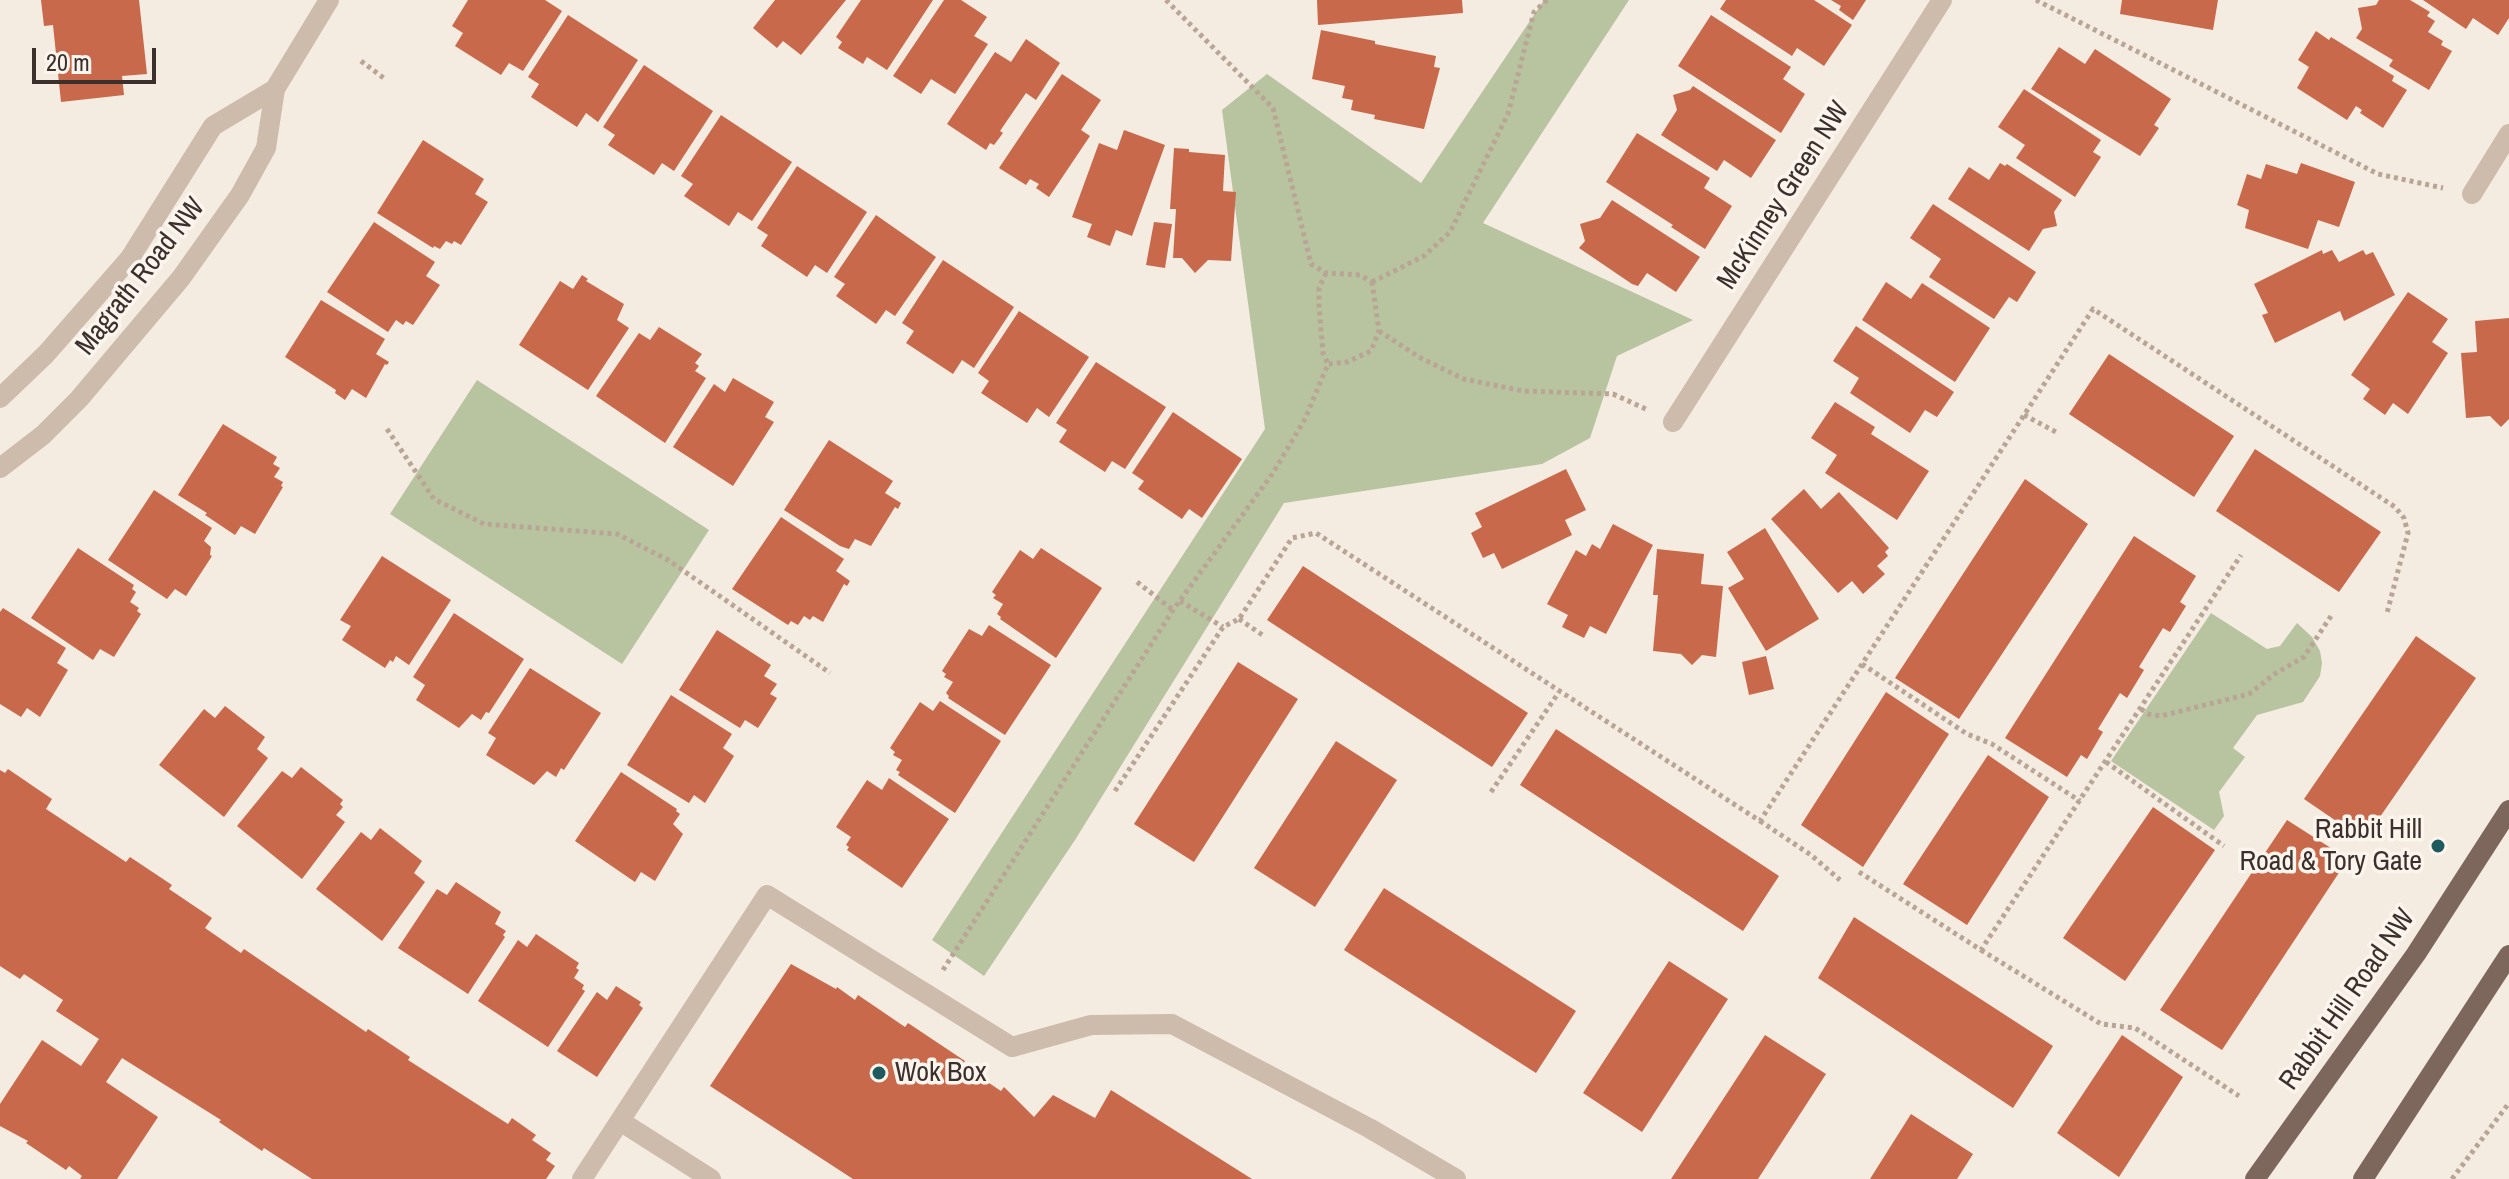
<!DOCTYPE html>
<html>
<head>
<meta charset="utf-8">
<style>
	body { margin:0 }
	#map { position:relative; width:2509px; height:1179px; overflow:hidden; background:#f4ebe1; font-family:"Archivo Narrow",sans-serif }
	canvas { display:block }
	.scale { position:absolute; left:32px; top:48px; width:124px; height:36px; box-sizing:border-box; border:4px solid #3b302b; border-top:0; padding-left:10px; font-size:24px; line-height:28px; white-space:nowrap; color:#3b302b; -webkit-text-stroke:6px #fbf5ee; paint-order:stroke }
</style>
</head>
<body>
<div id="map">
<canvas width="2509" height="1179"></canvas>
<div class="scale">20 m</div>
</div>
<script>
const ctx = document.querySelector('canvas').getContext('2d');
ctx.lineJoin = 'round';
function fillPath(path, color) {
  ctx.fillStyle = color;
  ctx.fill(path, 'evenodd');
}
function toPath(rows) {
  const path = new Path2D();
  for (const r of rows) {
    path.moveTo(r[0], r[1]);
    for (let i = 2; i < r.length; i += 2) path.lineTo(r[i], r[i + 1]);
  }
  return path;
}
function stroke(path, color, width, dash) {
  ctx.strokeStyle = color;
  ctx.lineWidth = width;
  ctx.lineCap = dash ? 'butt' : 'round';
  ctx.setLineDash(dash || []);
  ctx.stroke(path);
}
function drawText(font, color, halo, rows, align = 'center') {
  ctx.font = font + ' "Archivo Narrow",sans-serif';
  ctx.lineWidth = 7;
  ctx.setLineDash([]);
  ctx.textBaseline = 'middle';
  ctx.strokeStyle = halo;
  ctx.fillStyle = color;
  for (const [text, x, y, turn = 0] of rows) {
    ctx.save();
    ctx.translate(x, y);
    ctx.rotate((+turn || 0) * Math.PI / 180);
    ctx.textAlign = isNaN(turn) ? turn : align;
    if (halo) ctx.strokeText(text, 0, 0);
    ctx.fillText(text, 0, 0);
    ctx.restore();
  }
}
fillPath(toPath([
	[1544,0,1629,0,1483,223,1693,320,1617,356,1590,438,1542,464,1284,503,1075,840,984,976,932,940,1265,429,1222,110,1267,74,1421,183],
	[477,380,709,530,622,664,390,514],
	[2211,613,2267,649,2280,646,2297,623,2312,637,2320,651,2322,663,2320,676,2303,702,2257,715,2233,748,2245,757,2219,792,2224,816,2214,830,2111,761]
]), '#b8c4a0');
fillPath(toPath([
	[41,0,139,0,147,74,122,76,124,95,61,102,53,25,44,26],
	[468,0,545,0,562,11,523,71,509,63,501,75,455,46,463,33,452,26],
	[775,0,846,0,801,55,783,41,777,48,753,28],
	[861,0,933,0,887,70,867,57,863,64,838,48,842,42,836,37],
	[944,0,961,0,987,17,974,36,988,44,955,94,931,79,921,94,893,76],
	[1317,0,1462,0,1463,13,1318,25],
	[1726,0,1814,0,1852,25,1824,66,1797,48,1792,56,1720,9],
	[1831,0,1866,0,1853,20,1839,10,1841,6],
	[2122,0,2218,0,2213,30,2120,14],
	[2379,0,2410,0,2430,12,2427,16,2435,21,2428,32,2443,41,2441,45,2452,51,2429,90,2389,66,2393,60,2356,38,2362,29,2358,8,2376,5],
	[2423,0,2509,0,2509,18,2498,35,2473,18,2466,29],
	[568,15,638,60,598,122,586,113,577,127,531,97,539,84,528,77],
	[1711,15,1791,67,1783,79,1805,94,1781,133,1678,66],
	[1321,30,1375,41,1375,44,1436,56,1434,67,1440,68,1424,129,1374,119,1375,115,1351,110,1353,100,1342,98,1345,86,1312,79],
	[2316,31,2329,40,2331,37,2394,76,2392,81,2407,90,2383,128,2360,113,2362,110,2356,106,2347,120,2297,88,2309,67,2298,60],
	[1026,39,1060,63,1036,100,1026,93,1000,131,1003,133,994,145,990,143,986,150,947,124,995,52,1011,62],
	[2059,47,2085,64,2095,49,2171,99,2154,125,2159,128,2140,156,2031,89],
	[644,65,713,111,674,171,662,163,654,175,608,145,615,135,603,127],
	[1062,74,1101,100,1081,130,1090,136,1049,197,1036,188,1039,184,1030,179,1026,185,999,168],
	[1693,86,1776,140,1751,178,1724,160,1717,171,1661,135,1677,110,1673,95,1690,90],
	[2024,89,2101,140,2093,152,2101,157,2075,197,2016,158,2025,145,1998,127],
	[721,115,792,162,752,221,738,212,729,226,684,196,693,184,681,176],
	[1124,130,1165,145,1132,236,1116,230,1110,246,1087,237,1092,224,1072,217,1099,143,1117,150],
	[1637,133,1710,178,1704,188,1732,206,1705,249,1671,227,1673,225,1606,182],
	[423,140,484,179,475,194,488,202,461,245,454,241,452,244,446,241,440,249,434,246,433,248,377,213],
	[1174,148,1189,149,1189,152,1225,155,1223,191,1236,192,1231,261,1208,260,1195,273,1182,258,1173,258,1176,209,1170,209],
	[2000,163,2005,166,2007,164,2062,200,2054,212,2057,226,2043,229,2029,251,1948,199,1969,167,1989,180],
	[2301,163,2355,182,2339,227,2318,220,2308,249,2245,228,2249,210,2237,205,2247,174,2261,179,2266,164,2297,174],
	[797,166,867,212,827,273,815,265,807,277,761,246,768,235,757,228],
	[1612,200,1700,257,1676,292,1647,273,1638,286,1632,284,1579,248,1585,241,1580,224,1600,218],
	[1933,204,2036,272,2017,302,2009,297,1994,319,1929,277,1941,259,1910,238],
	[876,215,936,257,895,316,886,310,876,324,836,296,845,284,834,277],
	[374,222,435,262,426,276,440,285,413,325,406,321,403,325,396,320,388,332,327,292],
	[1154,222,1172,224,1165,268,1146,265],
	[2322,250,2323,254,2332,250,2339,262,2363,250,2366,255,2373,252,2395,295,2344,321,2340,311,2275,343,2262,315,2268,313,2254,284],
	[943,260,1014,307,974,368,962,360,953,374,906,343,914,331,902,323],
	[582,275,588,279,586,281,624,304,617,320,629,328,588,390,519,345,560,281,573,289],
	[1886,282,1911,299,1922,283,1990,328,1955,382,1862,320],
	[2408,292,2448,319,2432,342,2448,353,2408,414,2393,403,2385,415,2363,399,2370,389,2351,375],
	[321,300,385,339,376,354,389,362,387,365,385,364,366,398,352,389,345,400,335,393,336,390,285,357],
	[1019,311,1089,357,1049,417,1037,408,1027,423,981,393,989,381,978,373],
	[2509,318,2509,419,2501,427,2490,416,2466,418,2461,353,2477,352,2475,321],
	[1856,326,1954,392,1937,417,1925,410,1910,433,1850,393,1859,378,1833,361],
	[659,327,702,354,695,363,699,366,695,371,706,378,665,443,596,396,639,333,650,340],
	[2109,354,2234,436,2194,497,2069,414],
	[1096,362,1166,407,1125,469,1112,461,1105,472,1059,442,1067,430,1056,423],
	[733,378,774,402,765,417,774,422,733,486,673,447,714,384,725,392],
	[1835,402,1875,427,1871,434,1929,471,1897,520,1825,473,1837,455,1811,438],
	[1173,412,1242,459,1202,518,1189,509,1182,519,1138,489,1144,481,1132,473],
	[223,424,277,457,273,464,280,468,274,477,283,482,281,486,283,487,255,534,241,526,235,535,205,515,207,513,178,495],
	[829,440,893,481,885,493,901,503,898,509,895,507,871,546,855,539,849,549,840,546,784,510],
	[2255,449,2381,532,2339,592,2216,511],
	[1566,469,1586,510,1565,520,1572,535,1502,569,1494,553,1483,558,1471,533,1482,527,1475,513],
	[2025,479,2088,524,1959,719,1895,678],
	[1804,489,1821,509,1839,492,1889,548,1885,552,1888,556,1877,566,1885,574,1863,594,1852,581,1838,593,1771,519],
	[154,490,212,528,204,541,211,547,210,555,212,556,186,596,175,589,167,599,108,560],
	[781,517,844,559,836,571,850,581,847,586,844,584,823,622,813,616,810,620,804,616,798,625,791,621,788,625,732,589],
	[1613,524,1653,545,1606,634,1590,626,1584,638,1562,627,1568,615,1547,604,1576,550,1586,556,1592,544,1600,549],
	[1765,528,1819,619,1766,651,1728,588,1744,579,1727,552],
	[2134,536,2196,576,2180,602,2186,606,2170,632,2163,628,2139,667,2144,670,2127,698,2120,693,2098,729,2103,732,2087,759,2081,755,2067,777,2005,738],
	[78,548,134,585,132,589,136,592,130,602,139,608,137,611,141,614,114,657,100,649,93,660,31,618],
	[1041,548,1102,588,1056,658,1000,619,1001,617,997,614,1003,604,993,598,996,595,992,592,1020,550,1033,559],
	[1657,549,1704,554,1701,584,1723,586,1716,657,1702,655,1692,665,1681,654,1653,651,1658,595,1653,595],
	[382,556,451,600,409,665,396,656,393,662,390,660,385,668,342,640,351,626,340,620],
	[1303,566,1528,713,1492,767,1267,620],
	[3,608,66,648,57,663,68,670,40,717,27,708,21,717,0,704,0,612],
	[454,613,524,659,489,713,486,712,481,720,472,714,459,728,416,700,425,685,413,677],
	[989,625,1051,665,1005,735,948,698,949,696,946,693,953,682,944,677,946,674,942,671,969,629,982,636],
	[717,630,771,665,764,676,777,684,770,694,777,698,758,728,745,720,740,728,679,690],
	[2416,636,2476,678,2364,840,2304,799],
	[1766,656,1774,689,1749,695,1742,662],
	[1238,662,1298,699,1194,862,1134,824],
	[530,668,601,713,564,770,561,768,556,777,547,771,534,785,486,755,496,738,488,733],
	[1886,692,1949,734,1863,867,1801,825],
	[671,695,732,734,723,748,734,756,705,803,694,795,689,803,627,765],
	[940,701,1001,741,955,813,898,775,900,772,896,770,902,760,893,755,895,752,890,748,920,702,933,711],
	[225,706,265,737,257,749,268,758,224,817,159,765,204,709,215,718],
	[1556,729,1779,876,1743,931,1520,785],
	[1336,741,1397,780,1315,907,1254,868],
	[1988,755,2049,797,1967,925,1903,884],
	[301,767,343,800,340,804,343,807,336,815,345,822,302,879,237,826,282,771,292,778],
	[8,769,52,799,46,809,126,862,130,857,172,885,169,889,212,918,205,928,241,953,244,949,366,1032,368,1029,410,1057,408,1060,508,1124,512,1118,536,1135,532,1140,551,1153,546,1160,555,1166,546,1179,312,1179,264,1148,262,1151,219,1122,221,1120,122,1058,106,1082,158,1117,117,1179,80,1179,82,1176,69,1166,66,1170,26,1143,28,1141,0,1126,0,1104,42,1040,81,1066,99,1039,56,1011,63,1000,24,974,20,979,0,966,0,770,5,773],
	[621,772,677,809,676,811,680,814,673,824,683,834,655,881,641,872,635,882,575,841],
	[889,778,949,819,902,888,847,850,849,847,846,845,851,837,836,827,867,780,882,790],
	[2153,807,2215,850,2125,981,2063,938],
	[2287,820,2348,859,2222,1050,2160,1010],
	[380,828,422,861,414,873,425,882,382,941,316,889,361,832,371,840],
	[456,882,501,912,495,924,506,931,503,935,505,937,468,994,398,948,437,889,447,895],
	[1384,888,1576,1011,1536,1073,1344,950],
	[1854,917,2053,1046,2013,1108,1818,978],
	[536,934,579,963,576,968,579,970,574,978,584,985,582,989,585,991,548,1047,478,1001,518,940,527,947],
	[1669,961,1728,999,1642,1132,1583,1093],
	[791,964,836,989,837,987,855,1000,858,995,905,1027,908,1023,965,1061,962,1065,1001,1091,1004,1087,1034,1117,1053,1095,1095,1118,1111,1090,1252,1179,853,1179,710,1086],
	[616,986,641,1002,639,1005,643,1008,597,1077,557,1051,597,992,607,1000],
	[1765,1035,1826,1074,1758,1179,1671,1179],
	[2122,1035,2183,1077,2119,1177,2057,1133],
	[1911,1114,1973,1154,1957,1179,1870,1179]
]), '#c8694b');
stroke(toPath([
	[1166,0,1273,108,1311,264,1326,273,1360,275,1372,282],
	[2036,0,2378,174,2443,188],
	[361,61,385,79],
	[1326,273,1319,288,1319,306,1323,353,1328,364],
	[1372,282,1424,256,1450,232,1508,114,1534,12,1547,0],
	[1379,331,1419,357,1464,379,1523,391,1613,394,1648,410],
	[2024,415,2058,433],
	[387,429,434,499,484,524,617,534,668,560,830,673],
	[1137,582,1173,610],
	[1180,601,1223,627],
	[1239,619,1264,636],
	[1862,664,1967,734,1992,744,2080,801],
	[2141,709,2148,714,2161,716,2249,694,2276,673,2304,657,2331,616],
	[2106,762,2224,846],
	[1115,791,1223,627,1239,619,1292,538,1316,533,1760,821,2093,309,2395,507,2404,518,2408,533,2387,613],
	[1491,792,1559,692],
	[1760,821,1811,855,1840,880],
	[1859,872,1981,950,2241,555],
	[1981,950,2101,1024,2135,1028,2239,1096],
	[943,970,1173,610,1273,473,1305,419,1328,364,1347,362,1371,351,1379,331,1372,282],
	[2452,1179,2509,1103]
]), '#b9a596', 5, [4, 4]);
stroke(toPath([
	[2472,194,2509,134],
	[0,398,46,354,130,258,213,126,275,89],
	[1673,422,1942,0],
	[0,468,43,435,79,399,181,278,240,195,266,148,275,89,329,0],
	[620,1121,711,1179],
	[582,1179,767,895,1012,1047,1091,1025,1172,1024,1369,1128,1456,1179]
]), '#cdbbac', 20);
stroke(toPath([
	[2255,1179,2416,954,2509,810],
	[2363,1179,2509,955]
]), '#7d675c', 20);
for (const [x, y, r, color] of [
	[2438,846,8,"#1f5a5e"],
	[879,1073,8,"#1f5a5e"]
]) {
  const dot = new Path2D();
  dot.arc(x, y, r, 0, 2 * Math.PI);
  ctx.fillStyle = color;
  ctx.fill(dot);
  stroke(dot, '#fbf5ee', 3);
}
drawText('28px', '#3b302b', '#fbf5ee', [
	["McKinney Green NW",1784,196,-57],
	["Magrath Road NW",141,277,-52],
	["Rabbit Hill Road NW",2348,1000,-55]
]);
drawText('28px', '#3b302b', '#fbf5ee', [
	["Rabbit Hill",2422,830],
	["Road & Tory Gate",2422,862],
	["Wok Box",895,1073,"left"]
], 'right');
</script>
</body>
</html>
